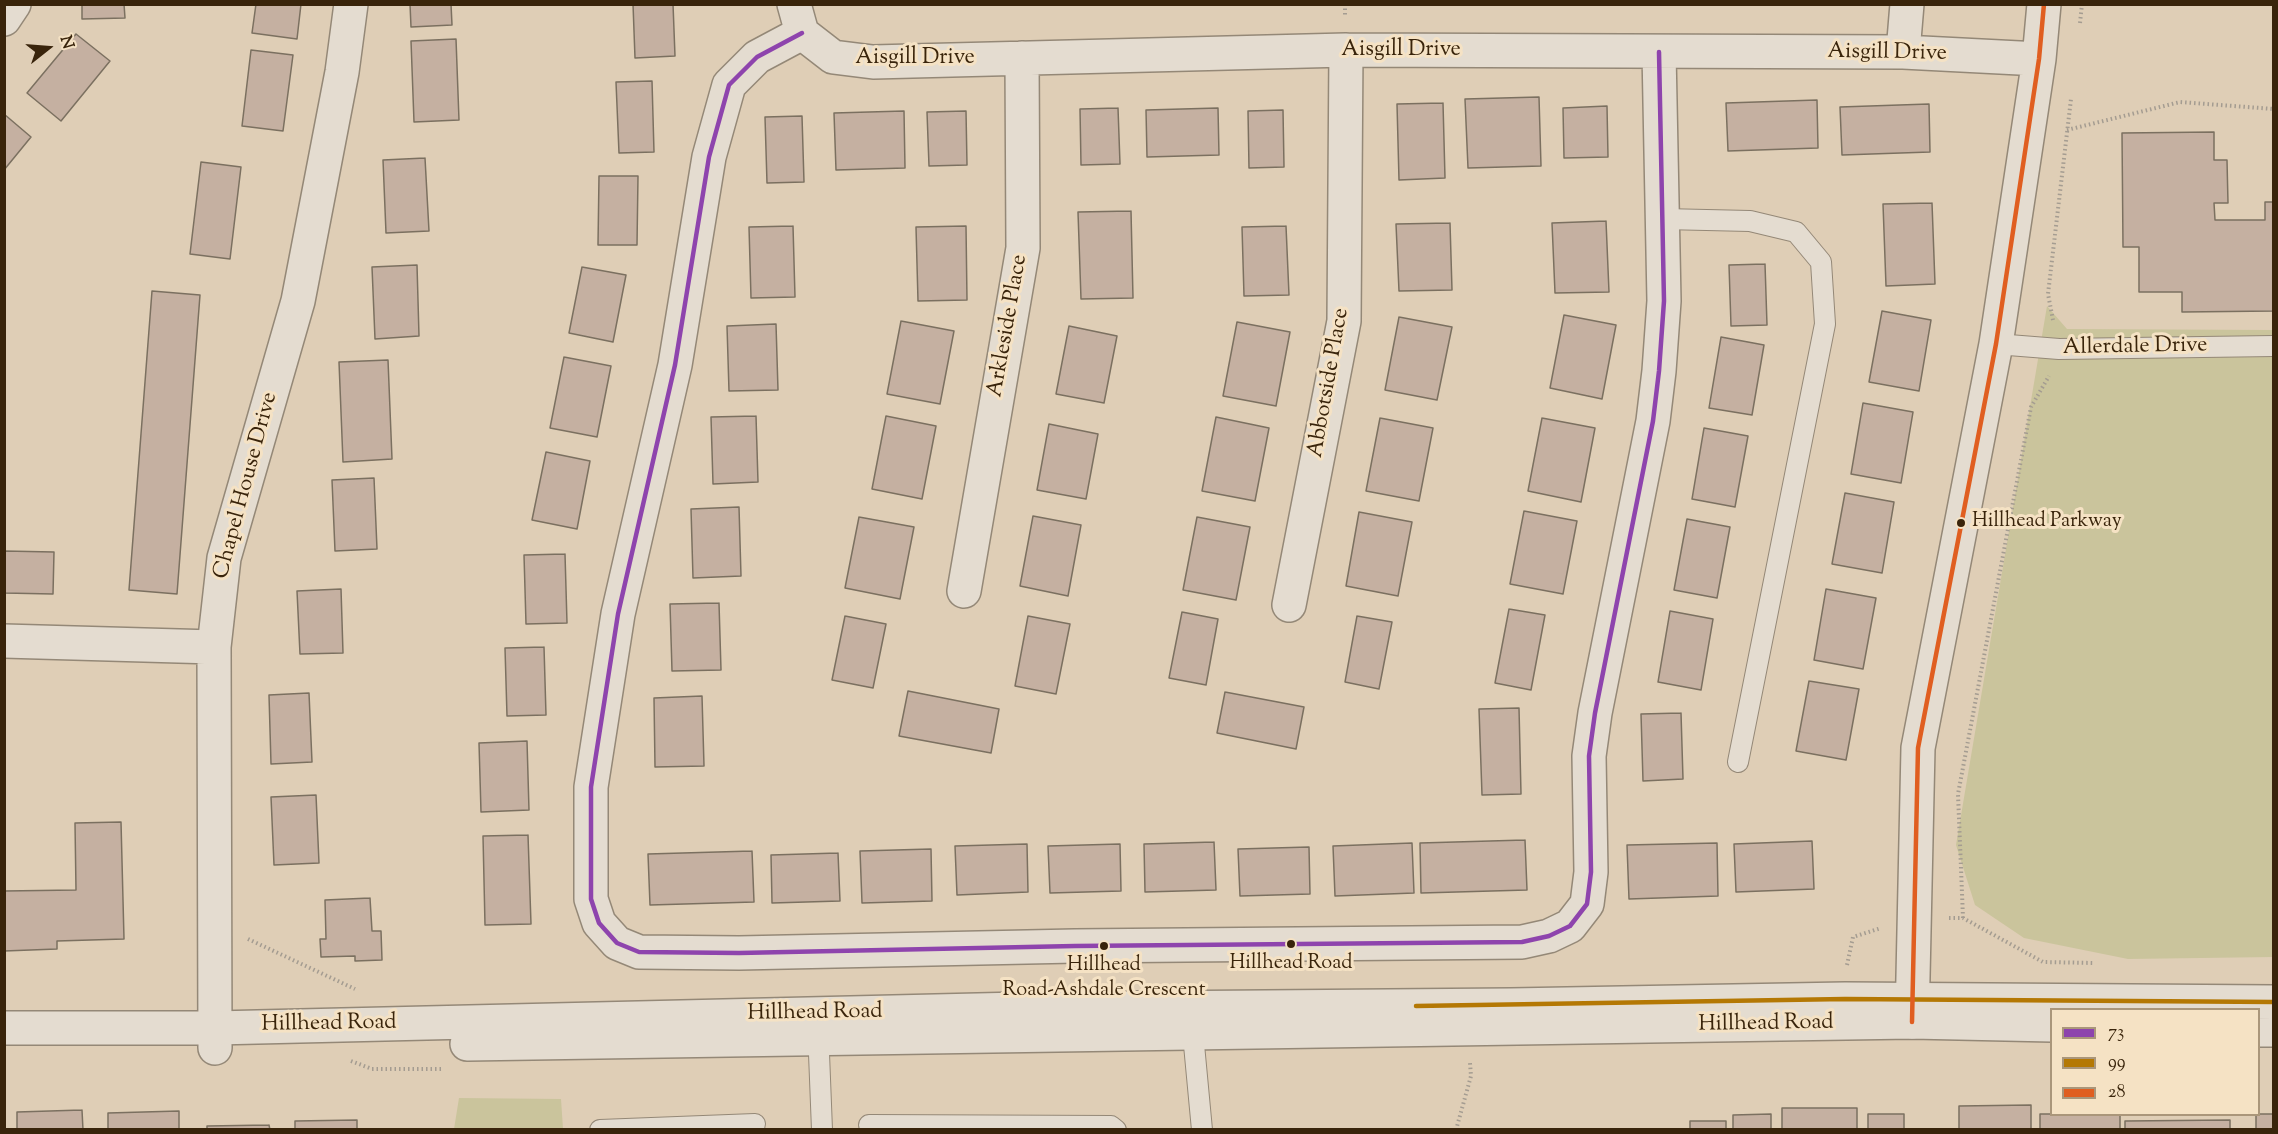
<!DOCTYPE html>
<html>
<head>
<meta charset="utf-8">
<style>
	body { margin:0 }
	#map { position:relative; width:2278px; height:1134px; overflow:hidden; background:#dfceb6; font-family:"Sorts Mill Goudy",serif }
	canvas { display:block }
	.frame { position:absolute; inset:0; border:6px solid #39240b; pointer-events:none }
	.legend { position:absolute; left:2050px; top:1008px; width:210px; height:108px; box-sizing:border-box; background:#f5e2c4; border:2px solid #aa967a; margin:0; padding:8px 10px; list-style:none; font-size:18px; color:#39240b }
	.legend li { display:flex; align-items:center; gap:12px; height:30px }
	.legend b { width:30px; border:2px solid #aa967a }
	.north { position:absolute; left:18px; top:18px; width:60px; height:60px; -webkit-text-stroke:4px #f5e2c4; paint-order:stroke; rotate:73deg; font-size:16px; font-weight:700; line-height:24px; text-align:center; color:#39240b }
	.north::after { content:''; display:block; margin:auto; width:21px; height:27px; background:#39240b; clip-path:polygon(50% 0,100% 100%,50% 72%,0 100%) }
</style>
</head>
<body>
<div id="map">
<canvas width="2278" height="1134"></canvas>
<div class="frame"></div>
<ul class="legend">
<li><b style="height:8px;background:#8e44ad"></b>73</li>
<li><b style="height:8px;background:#b47804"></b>99</li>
<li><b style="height:8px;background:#e05e20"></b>28</li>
</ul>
<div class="north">N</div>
</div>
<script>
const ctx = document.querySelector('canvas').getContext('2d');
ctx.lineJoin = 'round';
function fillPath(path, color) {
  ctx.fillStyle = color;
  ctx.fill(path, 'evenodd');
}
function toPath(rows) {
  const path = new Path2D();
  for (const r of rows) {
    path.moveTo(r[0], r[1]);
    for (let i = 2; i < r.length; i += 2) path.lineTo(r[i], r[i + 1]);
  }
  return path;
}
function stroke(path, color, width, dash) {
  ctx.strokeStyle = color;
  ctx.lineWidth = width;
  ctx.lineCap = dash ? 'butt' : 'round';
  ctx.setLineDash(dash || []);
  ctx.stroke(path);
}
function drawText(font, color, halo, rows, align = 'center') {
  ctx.font = font + ' "Sorts Mill Goudy",serif';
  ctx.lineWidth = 6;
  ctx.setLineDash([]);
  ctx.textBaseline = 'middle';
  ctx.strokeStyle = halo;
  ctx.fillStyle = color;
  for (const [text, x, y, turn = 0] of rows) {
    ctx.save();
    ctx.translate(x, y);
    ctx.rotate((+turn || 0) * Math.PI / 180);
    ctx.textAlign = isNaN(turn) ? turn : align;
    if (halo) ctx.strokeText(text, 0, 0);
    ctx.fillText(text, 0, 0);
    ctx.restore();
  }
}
fillPath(toPath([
	[2047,306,2067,329,2273,330,2273,957,2128,959,2024,938,1975,905,1956,845],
	[459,1098,561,1099,563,1129,454,1129]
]), '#cac49c');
const building = toPath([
	[82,4,124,4,125,18,82,19,82,4],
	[256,4,301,4,297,39,252,33,256,4],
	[410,4,451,4,452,25,411,27,410,4],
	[633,4,673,4,675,56,635,58,633,4],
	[76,34,110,61,61,121,27,93,76,34],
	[456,39,459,120,414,122,411,41,456,39],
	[251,50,293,55,283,131,242,126,251,50],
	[652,81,654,152,619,153,616,82,652,81],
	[1539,97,1541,166,1468,168,1465,99,1539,97],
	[1817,100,1818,148,1728,151,1726,103,1817,100],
	[1443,103,1445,178,1399,180,1397,104,1443,103],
	[1929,104,1930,152,1842,155,1840,107,1929,104],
	[1607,106,1608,157,1564,158,1563,108,1607,106],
	[1118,108,1120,164,1081,165,1080,109,1118,108],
	[1218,108,1219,155,1147,157,1146,110,1218,108],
	[1283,110,1284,167,1249,168,1248,111,1283,110],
	[904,111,905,168,836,170,834,113,904,111],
	[966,111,967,165,929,166,927,112,966,111],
	[4,114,31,137,4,170,4,114],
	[802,116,804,182,767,183,765,117,802,116],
	[2214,132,2214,160,2227,160,2228,203,2214,203,2215,220,2265,220,2265,202,2274,202,2274,311,2182,312,2182,292,2139,292,2139,247,2123,247,2122,133,2214,132],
	[425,158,429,231,386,233,383,160,425,158],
	[201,162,241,167,230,259,190,254,201,162],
	[599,176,638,176,637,245,598,245,599,176],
	[1932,203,1935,284,1886,286,1883,204,1932,203],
	[1131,211,1133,298,1081,299,1078,212,1131,211],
	[1606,221,1609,292,1555,293,1552,223,1606,221],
	[1450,223,1452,290,1399,291,1396,224,1450,223],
	[793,226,795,297,751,298,749,227,793,226],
	[966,226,967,300,918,301,916,227,966,226],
	[1286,226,1289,295,1244,296,1242,227,1286,226],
	[1765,264,1767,325,1731,326,1729,265,1765,264],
	[417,265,419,336,375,339,372,267,417,265],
	[582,267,626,275,613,342,569,333,582,267],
	[152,291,200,295,177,594,129,590,152,291],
	[1882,311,1931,320,1919,391,1869,382,1882,311],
	[1564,315,1616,325,1602,399,1550,388,1564,315],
	[1399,317,1452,327,1437,400,1385,390,1399,317],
	[901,321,954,331,940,404,887,394,901,321],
	[1237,322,1290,332,1276,406,1223,396,1237,322],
	[776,324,778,390,729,391,727,326,776,324],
	[1069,326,1117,336,1104,403,1056,394,1069,326],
	[1721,337,1764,345,1752,415,1709,408,1721,337],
	[564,357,611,366,597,437,550,428,564,357],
	[388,360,392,459,343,462,339,362,388,360],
	[1863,403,1913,412,1901,483,1851,474,1863,403],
	[756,416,758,482,713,484,711,417,756,416],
	[886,416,936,426,922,499,872,489,886,416],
	[1216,417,1269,428,1255,501,1202,491,1216,417],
	[1380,418,1433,428,1419,501,1366,491,1380,418],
	[1542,418,1595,428,1581,502,1528,491,1542,418],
	[1049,424,1098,434,1086,499,1037,490,1049,424],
	[1704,428,1748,436,1735,507,1692,499,1704,428],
	[546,452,590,461,577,529,532,520,546,452],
	[374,478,377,549,335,551,332,480,374,478],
	[1845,493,1894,502,1882,573,1832,564,1845,493],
	[739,507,741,576,693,578,691,509,739,507],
	[1524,511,1577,521,1563,594,1510,584,1524,511],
	[1359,512,1412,522,1398,596,1346,586,1359,512],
	[1033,516,1081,525,1068,596,1020,586,1033,516],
	[859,517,914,527,900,599,845,588,859,517],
	[1197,517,1250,527,1236,600,1183,590,1197,517],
	[1687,519,1730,527,1717,598,1674,590,1687,519],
	[4,551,54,552,53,594,4,593,4,551],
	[565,554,567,623,526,624,524,555,565,554],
	[341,589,343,653,300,654,297,591,341,589],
	[1826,589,1876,598,1863,669,1814,660,1826,589],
	[719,603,721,670,672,671,670,604,719,603],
	[1509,609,1545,615,1531,690,1495,683,1509,609],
	[1670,611,1713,619,1701,690,1658,682,1670,611],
	[1182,612,1218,619,1206,685,1169,678,1182,612],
	[845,616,886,624,873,688,832,680,845,616],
	[1028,616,1070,624,1056,694,1015,686,1028,616],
	[1357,616,1392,622,1379,689,1345,682,1357,616],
	[544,647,546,715,507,716,505,648,544,647],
	[1809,681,1859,689,1846,760,1796,751,1809,681],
	[908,691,999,709,991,753,899,736,908,691],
	[1225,692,1304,707,1296,749,1217,733,1225,692],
	[309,693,312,762,271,764,269,695,309,693],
	[702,696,704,766,655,767,654,698,702,696],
	[1519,708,1521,794,1482,795,1479,709,1519,708],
	[1681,713,1683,779,1643,781,1641,714,1681,713],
	[527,741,529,810,481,812,479,743,527,741],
	[316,795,319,863,274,865,271,797,316,795],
	[121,822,124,939,57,941,57,949,4,951,4,891,76,890,75,823,121,822],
	[528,835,531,924,485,925,483,836,528,835],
	[1525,840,1527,890,1421,893,1420,843,1525,840],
	[1812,841,1814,889,1736,892,1734,844,1812,841],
	[1214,842,1216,890,1145,892,1144,844,1214,842],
	[1412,843,1414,893,1335,896,1333,846,1412,843],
	[1717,843,1718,896,1629,899,1627,845,1717,843],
	[1027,844,1028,892,957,895,955,846,1027,844],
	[1120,844,1121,891,1050,893,1048,846,1120,844],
	[1309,847,1310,894,1240,896,1238,849,1309,847],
	[931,849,932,901,862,903,860,851,931,849],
	[752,851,754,902,650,905,648,854,752,851],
	[838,853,840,901,772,903,771,855,838,853],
	[370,898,372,931,381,931,382,960,355,961,355,956,321,957,320,939,326,939,325,900,370,898],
	[2031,1105,2031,1130,1959,1130,1959,1106,2031,1105],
	[1782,1108,1857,1108,1857,1130,1782,1130,1782,1108],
	[82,1110,83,1130,17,1130,17,1112,82,1110],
	[179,1111,179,1130,108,1130,108,1113,179,1111],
	[1771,1114,1771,1130,1733,1130,1733,1115,1771,1114],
	[1868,1114,1904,1114,1904,1130,1868,1130,1868,1114],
	[2040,1114,2120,1114,2120,1130,2040,1130,2040,1114],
	[2256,1114,2274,1114,2274,1130,2256,1130,2256,1114],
	[357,1120,357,1130,295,1130,295,1121,357,1120],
	[2230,1120,2230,1130,2125,1130,2125,1121,2230,1120],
	[1690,1121,1726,1121,1726,1130,1690,1130,1690,1121],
	[269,1125,270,1130,207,1130,207,1126,269,1125]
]);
fillPath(building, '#c5b0a1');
stroke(building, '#7b7060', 1.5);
const service = toPath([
	[1663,219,1750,221,1796,232,1821,262,1825,324,1738,762],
	[1996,344,2059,349,2274,346],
	[818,1028,822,1130],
	[1193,1034,1202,1130],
	[869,1125,1111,1126,1116,1130],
	[600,1130,755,1124]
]);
const minor = toPath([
	[794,4,802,33,833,57,873,62,1346,50,1903,52,2039,59],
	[4,19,14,4],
	[802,33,757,57,729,85,709,157,675,365,618,614,591,787,591,899,599,923,617,943,639,952,739,953,1075,946,1522,942,1549,936,1570,926,1587,904,1591,872,1589,756,1595,713,1653,421,1659,371,1664,301,1659,52],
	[1903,52,1907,4],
	[964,591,1023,248,1022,58],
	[1289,605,1344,321,1346,50],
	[4,641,214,647],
	[1912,1022,1918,748,1996,344,2039,59,2044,4],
	[215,1048,214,647,224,558,298,301,342,72,351,4]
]);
const tertiary = toPath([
	[4,1028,215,1028,1020,1009,1511,1005,1845,999,2274,1002],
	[2258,1030,2274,1030],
	[467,1044,1912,1022,2052,1025]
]);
stroke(service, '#948877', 22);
stroke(minor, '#948877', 36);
stroke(tertiary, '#948877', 36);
stroke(toPath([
	[1345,4,1345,17],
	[2080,23,2082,4],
	[2067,130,2180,102,2274,109],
	[2053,320,2048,294,2071,99],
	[1949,918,1963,918,2043,962,2093,963],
	[1963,918,1958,794,2031,407,2049,376],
	[248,939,355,989],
	[1847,965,1853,937,1881,928],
	[351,1061,372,1069,444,1069],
	[1456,1130,1471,1076,1470,1063]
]), '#a49c91', 4, [1.5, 3]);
stroke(service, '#e4dcd0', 20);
stroke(minor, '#e4dcd0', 33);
stroke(tertiary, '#e4dcd0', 33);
stroke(toPath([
	[802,33,757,57,729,85,709,157,675,365,618,614,591,787,591,899,599,923,617,943,639,952,739,953,1075,946,1522,942,1549,936,1570,926,1587,904,1591,872,1589,756,1595,713,1653,421,1659,371,1664,301,1659,52]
]), '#8e44ad', 4.5);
stroke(toPath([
	[1416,1006,1845,999,2274,1002]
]), '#b47804', 4.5);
stroke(toPath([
	[1912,1022,1918,748,1996,344,2039,59,2044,4]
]), '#e05e20', 4.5);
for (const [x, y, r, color] of [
	[1961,523,5,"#39240b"],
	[1291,944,5,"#39240b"],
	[1104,946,5,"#39240b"]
]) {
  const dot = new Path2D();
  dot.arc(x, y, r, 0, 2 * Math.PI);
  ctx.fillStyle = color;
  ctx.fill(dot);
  stroke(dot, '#f5e2c4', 2);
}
drawText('20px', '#39240b', '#f5e2c4', [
	["Hillhead Parkway",1972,523,"left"],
	["Hillhead Road",1291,965],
	["Hillhead",1104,967],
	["Road-Ashdale Crescent",1104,992]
]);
drawText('22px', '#39240b', '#f5e2c4', [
	["Aisgill Drive",1401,51],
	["Aisgill Drive",1887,54,1],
	["Aisgill Drive",915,59],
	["Arkleside Place",1009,326,-80],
	["Allerdale Drive",2135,348,-1],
	["Abbotside Place",1330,383,-80],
	["Chapel House Drive",247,486,-75],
	["Hillhead Road",815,1014,-1],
	["Hillhead Road",329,1025,-1],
	["Hillhead Road",1766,1025,-1]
]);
</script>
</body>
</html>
